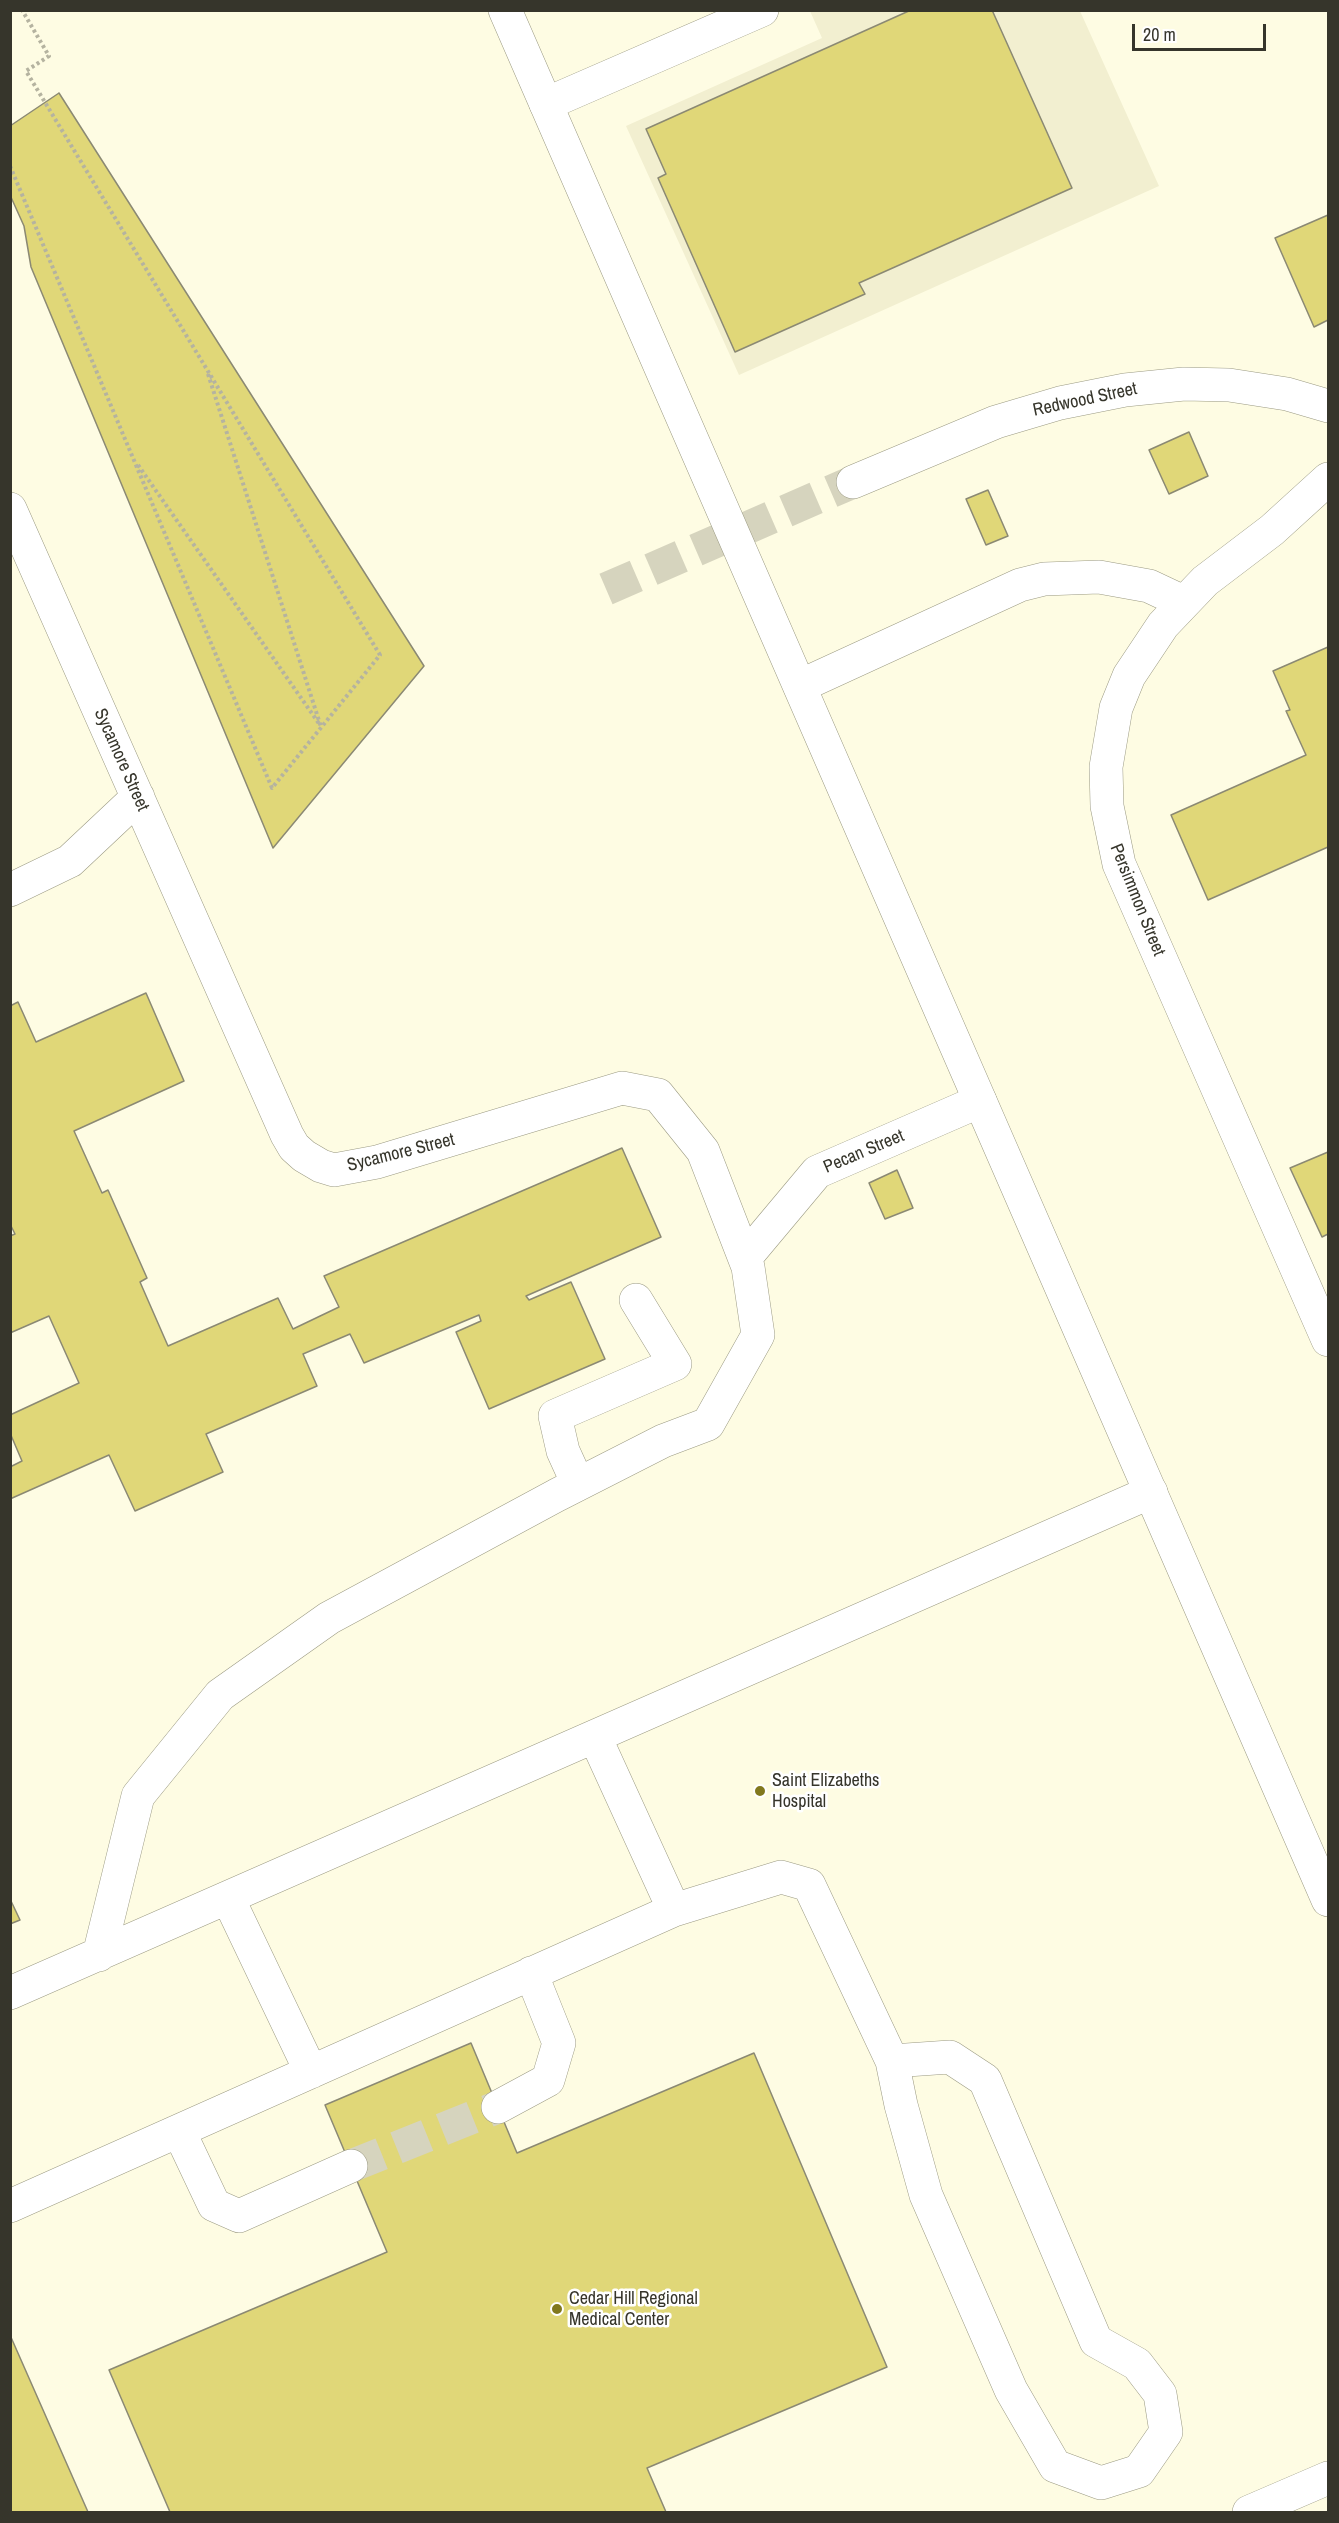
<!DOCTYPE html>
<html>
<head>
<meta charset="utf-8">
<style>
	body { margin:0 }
	#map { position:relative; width:1339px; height:2523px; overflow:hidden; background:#fefce3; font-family:"Archivo Narrow",sans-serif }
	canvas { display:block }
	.frame { position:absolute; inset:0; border:12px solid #36352b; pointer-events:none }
	.scale { position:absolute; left:1132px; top:24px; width:134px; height:27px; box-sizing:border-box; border:3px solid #36352b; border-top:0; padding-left:8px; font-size:18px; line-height:21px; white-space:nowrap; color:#36352b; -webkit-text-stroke:4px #fff; paint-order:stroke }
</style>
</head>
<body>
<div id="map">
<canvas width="1339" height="2523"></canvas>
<div class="frame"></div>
<div class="scale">20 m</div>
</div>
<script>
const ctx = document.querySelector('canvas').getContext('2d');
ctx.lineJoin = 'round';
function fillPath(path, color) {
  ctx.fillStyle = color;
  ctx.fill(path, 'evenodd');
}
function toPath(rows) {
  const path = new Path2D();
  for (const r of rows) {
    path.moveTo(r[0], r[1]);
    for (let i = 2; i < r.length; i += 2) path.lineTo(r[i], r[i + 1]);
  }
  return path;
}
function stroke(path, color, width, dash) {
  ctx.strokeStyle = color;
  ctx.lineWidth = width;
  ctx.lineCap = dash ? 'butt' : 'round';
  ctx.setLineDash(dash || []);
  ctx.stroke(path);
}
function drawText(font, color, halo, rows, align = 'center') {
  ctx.font = font + ' "Archivo Narrow",sans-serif';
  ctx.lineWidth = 5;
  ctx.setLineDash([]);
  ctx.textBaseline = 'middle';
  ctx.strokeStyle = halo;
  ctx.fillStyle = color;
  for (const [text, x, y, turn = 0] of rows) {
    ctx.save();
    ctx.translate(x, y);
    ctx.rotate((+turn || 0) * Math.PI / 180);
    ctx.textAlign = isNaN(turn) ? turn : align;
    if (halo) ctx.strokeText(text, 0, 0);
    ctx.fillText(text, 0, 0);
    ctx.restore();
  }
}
fillPath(toPath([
	[810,11,1080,11,1159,186,739,375,626,126,822,38]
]), '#f2efd0');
const building = toPath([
	[911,10,992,10,1072,188,859,283,865,294,735,352,658,178,666,174,646,129,911,10],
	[59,93,424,666,273,848,31,267,24,226,10,195,10,126,59,93],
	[1328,215,1328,320,1314,327,1275,238,1328,215],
	[1189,432,1208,476,1169,494,1149,450,1189,432],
	[988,490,1008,536,986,545,966,499,988,490],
	[1328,647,1328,847,1208,900,1171,815,1306,755,1286,711,1290,710,1273,671,1328,647],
	[146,993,184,1081,74,1131,102,1193,108,1190,147,1278,140,1282,168,1346,278,1298,293,1329,339,1307,324,1276,622,1148,661,1237,526,1296,529,1300,571,1282,605,1359,489,1409,456,1332,481,1321,479,1315,364,1363,350,1334,303,1354,317,1386,206,1434,223,1472,135,1511,109,1455,10,1499,10,1467,22,1461,10,1433,10,1415,79,1383,49,1316,10,1333,10,1236,15,1234,10,1224,10,1006,18,1002,36,1042,146,993],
	[1328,1152,1328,1234,1322,1237,1290,1168,1328,1152],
	[897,1170,913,1208,885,1219,869,1183,897,1170],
	[11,1901,20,1920,10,1924,10,1902,11,1901],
	[471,2043,517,2153,754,2053,887,2367,647,2468,666,2512,170,2512,109,2370,387,2252,325,2105,471,2043],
	[10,2335,88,2512,10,2512,10,2335]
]);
fillPath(building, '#e0d778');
stroke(building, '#8b8973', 1.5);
stroke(toPath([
	[606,589,853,482],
	[351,2166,498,2107]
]), '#d6d4be', 33, [33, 16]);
const minor = toPath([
	[546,104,762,10],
	[1328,479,1272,530,1205,581,1163,625,1129,676,1116,708,1106,767,1107,806,1119,864,1328,1340],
	[853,482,996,422,1060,403,1125,390,1184,384,1229,385,1287,394,1328,406],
	[10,509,287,1135,294,1147,304,1156,321,1166,334,1170,377,1162,622,1088,658,1095,703,1151,748,1267,758,1335,708,1424,663,1441,557,1495,329,1618,220,1695,138,1796,99,1955],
	[800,686,1020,585,1044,579,1099,577,1149,586,1183,602],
	[10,890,70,861,138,797],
	[745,1258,817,1172,980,1101],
	[578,1484,563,1451,555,1416,675,1364,636,1300],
	[595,1737,674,1910,781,1877,809,1885,892,2061,901,2105,926,2195,1011,2390,1055,2466,1101,2483,1139,2471,1166,2432,1160,2394,1137,2364,1096,2341,985,2080,950,2057,892,2061],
	[228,1898,311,2072],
	[10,1993,1151,1492],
	[498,2107,548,2080,559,2043,531,1973],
	[179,2131,214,2205,239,2216,351,2166],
	[10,2206,674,1910],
	[1249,2512,1328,2478]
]);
const major = toPath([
	[505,10,1328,1900]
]);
stroke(minor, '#9b9a83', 34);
stroke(major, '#9b9a83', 34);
stroke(toPath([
	[10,166,272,788,380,655,26,71,49,56,22,10],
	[208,374,321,727],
	[138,465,320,725]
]), '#b5b3a0', 4, [3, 3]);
stroke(minor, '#fff', 33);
stroke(major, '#fff', 33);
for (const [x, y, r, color] of [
	[760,1791,6,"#81781d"],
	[557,2309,6,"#81781d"]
]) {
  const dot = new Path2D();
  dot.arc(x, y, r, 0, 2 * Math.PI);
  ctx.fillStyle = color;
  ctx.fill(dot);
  stroke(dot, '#fff', 2);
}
drawText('18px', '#36352b', '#fff', [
	["Redwood Street",1085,400,-12],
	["Sycamore Street",121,760,66],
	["Persimmon Street",1137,900,68],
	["Pecan Street",864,1152,-23],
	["Sycamore Street",401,1153,-14]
]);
drawText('18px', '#36352b', '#fff', [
	["Saint Elizabeths",772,1781],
	["Hospital",772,1802],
	["Cedar Hill Regional",569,2299],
	["Medical Center",569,2320]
], 'left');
</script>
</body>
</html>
